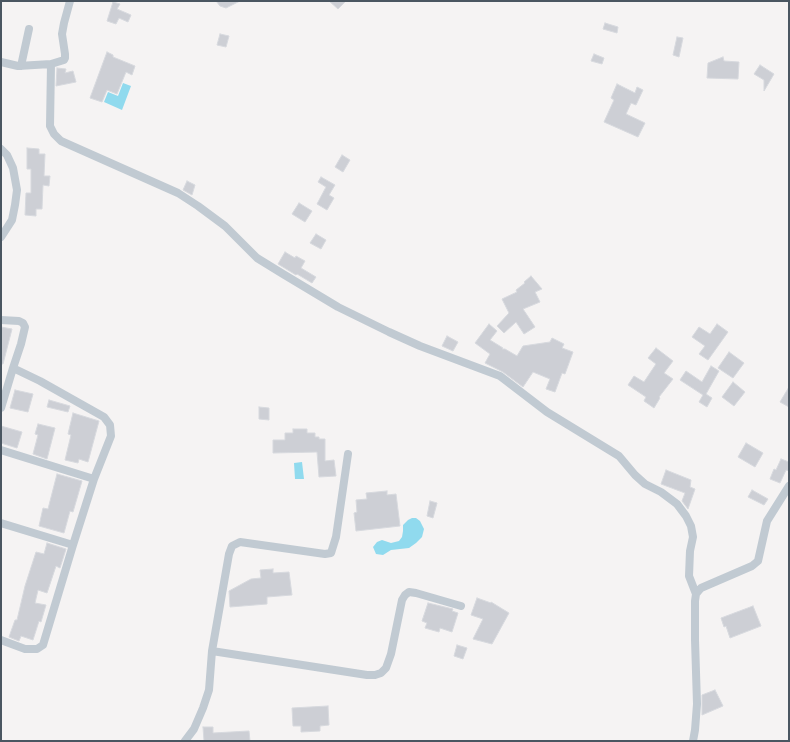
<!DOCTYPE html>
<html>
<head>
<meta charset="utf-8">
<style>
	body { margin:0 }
	#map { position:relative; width:790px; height:742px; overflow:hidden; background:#f5f3f3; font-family:Quicksand,sans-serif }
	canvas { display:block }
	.frame { position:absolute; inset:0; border:2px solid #4a5661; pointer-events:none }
</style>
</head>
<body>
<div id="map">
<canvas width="790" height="742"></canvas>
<div class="frame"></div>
</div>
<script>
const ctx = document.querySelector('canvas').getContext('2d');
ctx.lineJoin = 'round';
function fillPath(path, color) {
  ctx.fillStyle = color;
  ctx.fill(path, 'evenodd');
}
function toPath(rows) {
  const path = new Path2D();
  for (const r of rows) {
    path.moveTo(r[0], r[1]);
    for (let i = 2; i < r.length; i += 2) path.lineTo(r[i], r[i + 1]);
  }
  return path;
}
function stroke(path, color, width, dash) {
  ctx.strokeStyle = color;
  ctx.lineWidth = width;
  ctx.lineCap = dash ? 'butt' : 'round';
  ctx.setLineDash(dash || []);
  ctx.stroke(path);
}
fillPath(toPath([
	[123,83,131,86,122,110,104,102,108,92,118,96],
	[302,462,304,479,295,479,294,463],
	[412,518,416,518,420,521,424,529,422,537,416,543,409,548,391,550,383,555,376,554,373,547,377,542,382,540,391,543,399,541,402,537,403,531,403,525,408,520]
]), '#90daee');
const building = toPath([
	[216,1,240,1,226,8,220,6,216,1],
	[329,1,346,1,338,9,329,1],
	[113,2,120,4,117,9,131,15,128,22,119,18,116,24,107,21,113,2],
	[605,23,618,27,617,33,603,29,605,23],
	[220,34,229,36,226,47,217,45,220,34],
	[677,37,683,38,679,57,673,55,677,37],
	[107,52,113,55,113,57,135,66,132,75,126,72,117,94,107,90,102,102,90,98,107,52],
	[594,54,604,58,602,64,591,61,594,54],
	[723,57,724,61,739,62,738,79,707,78,708,63,723,57],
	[760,65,774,74,764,91,764,80,754,74,760,65],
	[57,68,66,69,65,73,73,71,76,82,56,86,57,68],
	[617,84,635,93,637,87,643,90,636,105,631,103,626,114,645,123,638,137,604,122,614,100,611,98,617,84],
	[27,148,39,149,39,154,45,154,44,176,50,176,49,186,43,185,42,209,36,209,36,216,25,215,26,193,31,193,31,169,27,169,27,148],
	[342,155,350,160,343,172,335,167,342,155],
	[321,177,335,185,329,195,334,198,327,210,317,204,326,187,318,182,321,177],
	[187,181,195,185,192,195,183,190,187,181],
	[299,203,312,211,305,222,292,214,299,203],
	[316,234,326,240,321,249,310,243,316,234],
	[285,252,295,258,296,256,305,261,301,268,316,277,312,283,297,274,296,275,278,264,285,252],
	[531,276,542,289,535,292,540,302,523,309,535,327,524,334,516,322,504,333,497,326,509,313,502,299,517,292,516,290,525,283,524,282,531,276],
	[489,324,497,331,490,340,503,348,502,349,505,349,517,356,523,346,550,342,552,338,564,344,562,348,573,352,565,374,562,373,555,392,546,389,550,379,533,372,523,387,503,372,485,363,490,354,475,343,489,324],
	[717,324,728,332,708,360,699,354,705,346,692,337,699,327,710,334,717,324],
	[1,327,12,329,3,364,1,364,1,327],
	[447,336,458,342,453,351,442,346,447,336],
	[656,348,673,361,664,373,673,379,659,397,660,398,654,408,644,401,646,397,628,385,634,376,644,382,656,364,648,358,656,348],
	[729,352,744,363,733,378,718,368,729,352],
	[711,366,719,371,706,394,712,398,707,407,699,402,703,395,680,380,686,371,702,382,711,366],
	[733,382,745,392,734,406,722,397,733,382],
	[789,387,789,407,780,402,789,387],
	[15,390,33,394,28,412,10,408,15,390],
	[49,400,70,406,68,412,47,407,49,400],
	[259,407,269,408,269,420,259,419,259,407],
	[73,413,99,421,88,462,79,459,78,463,65,460,71,435,68,434,73,413],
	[38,424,55,428,47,459,33,454,38,435,35,434,38,424],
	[1,426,22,432,17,448,1,443,1,426],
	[293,429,307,429,307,433,315,433,315,437,319,437,319,439,325,439,325,461,334,460,336,476,319,477,317,452,273,453,273,440,285,440,285,433,293,433,293,429],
	[746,443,763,453,755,467,738,457,746,443],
	[781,459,789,462,789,471,786,470,780,483,770,479,774,469,776,470,781,459],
	[666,470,691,480,690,487,695,489,688,509,682,501,685,493,661,484,666,470],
	[57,474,82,481,73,512,70,511,64,533,39,526,43,508,48,509,57,474],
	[752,490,768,499,764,505,748,497,752,490],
	[387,491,387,495,396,494,400,526,356,531,354,513,357,512,356,500,367,499,366,493,387,491],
	[430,501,437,503,433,518,427,516,430,501],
	[47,543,66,549,60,568,56,566,47,593,38,590,35,603,46,605,41,622,39,621,33,640,21,636,19,641,9,637,15,620,17,620,25,586,36,552,44,554,47,543],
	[273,569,273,573,289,572,292,595,267,597,267,604,230,607,229,591,251,579,261,578,260,570,273,569],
	[477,598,491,603,491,602,509,613,492,644,473,639,483,619,471,615,477,598],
	[428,603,453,609,452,611,458,613,452,632,440,628,439,632,425,628,427,623,422,621,428,603],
	[753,606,761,626,730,638,726,626,724,627,721,618,753,606],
	[457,645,467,648,463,659,454,656,457,645],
	[715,690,723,706,702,715,702,695,715,690],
	[328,706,329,725,320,726,320,731,301,732,301,726,293,726,292,708,328,706],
	[203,727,213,727,213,733,249,731,250,741,204,741,203,727]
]);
fillPath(building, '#cdcfd5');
stroke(building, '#d7d9de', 1);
stroke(toPath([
	[1,62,18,66,51,64,50,126,54,134,61,141,178,193,198,206,225,226,257,258,283,274,338,307,389,332,420,346,500,376,547,412,619,456,635,475,645,484,661,492,677,504,686,516,691,526,693,537,690,551,689,576,696,594],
	[51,64,64,60,65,58,65,54,62,34,64,23,70,1],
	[21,66,29,29],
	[1,149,7,155,13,168,17,190,15,205,12,220,1,237],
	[1,320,19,321,23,323,25,327,21,344,13,368,40,381,104,417,110,425,111,436,94,479,73,545,43,645,37,649,25,649,1,640],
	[1,408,13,368],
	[1,450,94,479],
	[1,523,73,545],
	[212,651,367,675,375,675,381,673,386,668,391,654,402,600,405,595,409,592,416,593,461,606],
	[185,741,194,729,203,708,209,690,212,651,229,554,232,546,240,542,325,554,331,553,336,537,348,454],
	[693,741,695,730,697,704,695,640,695,601,696,594,701,588,752,566,758,561,767,521,789,486]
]), '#c1cad2', 8);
</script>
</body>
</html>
